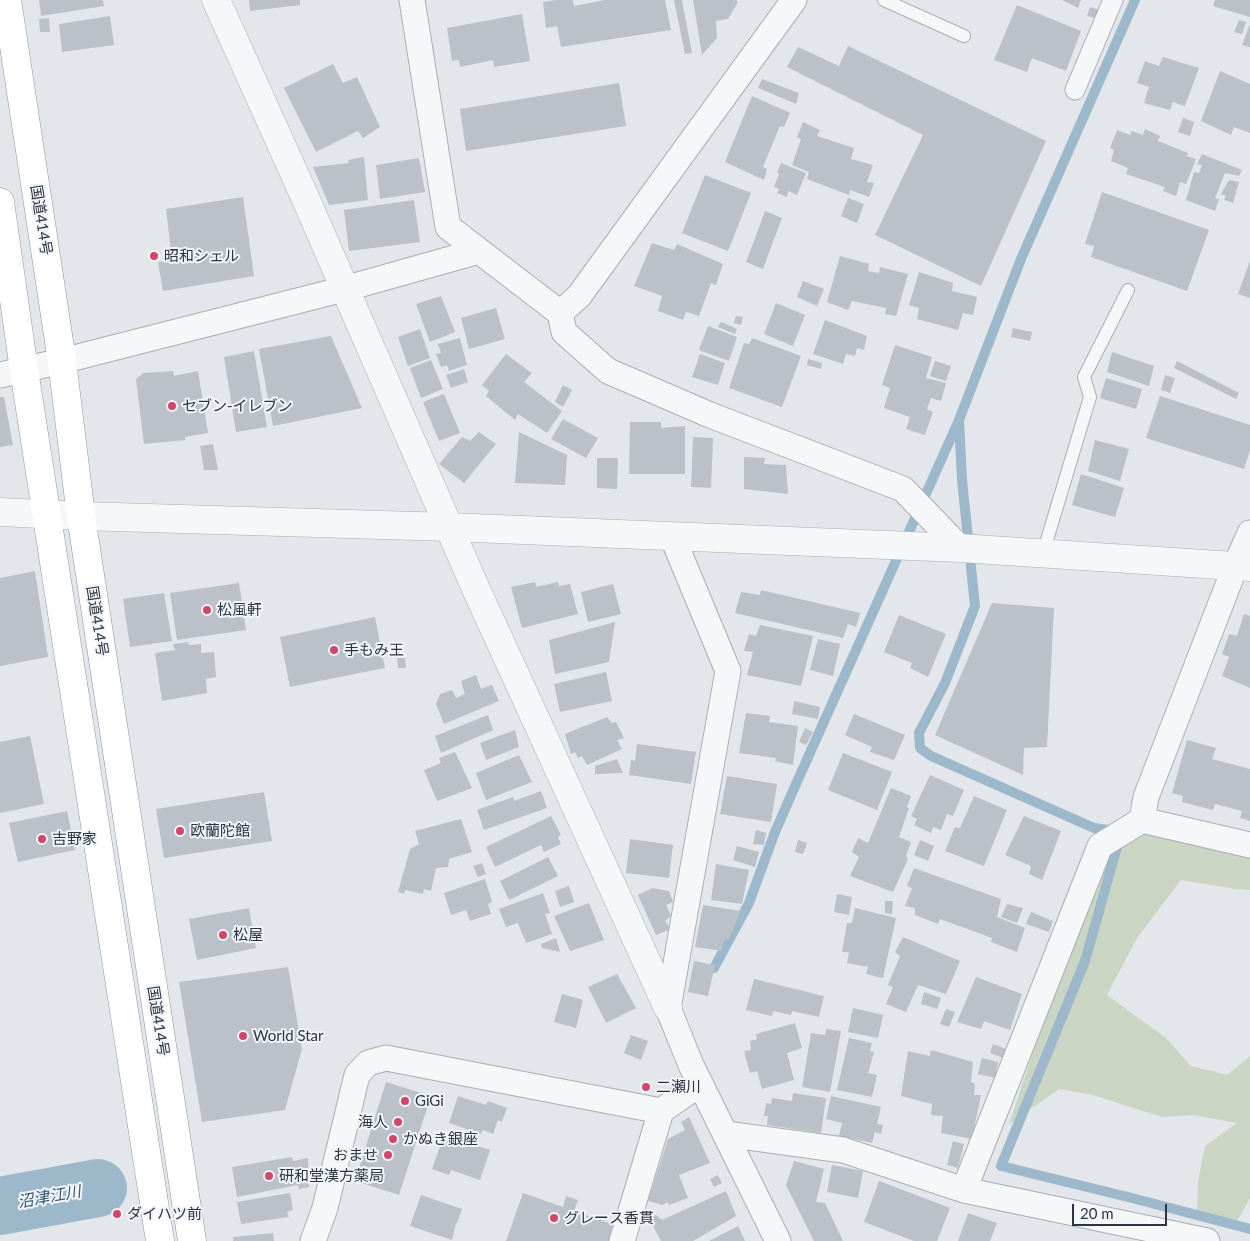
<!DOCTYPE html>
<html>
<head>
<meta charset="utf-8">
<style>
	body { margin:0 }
	#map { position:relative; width:1250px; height:1241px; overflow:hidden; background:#e3e7eb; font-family:Lato,sans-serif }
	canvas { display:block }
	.scale { position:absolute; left:1072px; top:1204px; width:95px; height:22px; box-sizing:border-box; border:2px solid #2a3644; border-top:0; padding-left:6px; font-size:15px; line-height:18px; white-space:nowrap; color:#2a3644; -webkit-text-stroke:4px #f3f5f8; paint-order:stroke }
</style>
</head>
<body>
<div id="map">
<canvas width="1250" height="1241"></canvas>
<div class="scale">20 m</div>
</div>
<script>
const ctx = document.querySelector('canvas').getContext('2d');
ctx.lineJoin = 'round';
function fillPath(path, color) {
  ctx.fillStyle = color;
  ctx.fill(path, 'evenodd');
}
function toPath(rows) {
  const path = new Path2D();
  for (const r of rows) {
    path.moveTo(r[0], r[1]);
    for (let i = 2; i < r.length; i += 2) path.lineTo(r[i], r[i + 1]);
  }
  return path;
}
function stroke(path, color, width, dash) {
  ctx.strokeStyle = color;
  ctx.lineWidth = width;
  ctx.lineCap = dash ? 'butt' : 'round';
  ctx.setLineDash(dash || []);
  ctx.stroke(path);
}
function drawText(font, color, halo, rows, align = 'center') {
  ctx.font = font + ' Lato,"Noto Sans JP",sans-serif';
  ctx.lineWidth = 4;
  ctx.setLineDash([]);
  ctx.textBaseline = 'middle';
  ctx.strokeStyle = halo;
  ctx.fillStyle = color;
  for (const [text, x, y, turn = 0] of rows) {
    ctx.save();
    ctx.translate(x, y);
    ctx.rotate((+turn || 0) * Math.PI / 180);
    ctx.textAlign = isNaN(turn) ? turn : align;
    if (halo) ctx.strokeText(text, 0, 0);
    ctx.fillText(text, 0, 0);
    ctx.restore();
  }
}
fillPath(toPath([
	[1140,831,1250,848,1250,890,1236,889,1181,880,1137,938,1107,995,1166,1038,1191,1066,1227,1075,1250,1056,1250,1198,1235,1225,1197,1215,1198,1181,1205,1146,1237,1123,1193,1115,1162,1117,1093,1095,1059,1089,1009,1124,1059,975,1095,857]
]), '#cad5c4');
stroke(toPath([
	[959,420,962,480,975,606,945,683,919,733,920,748,931,756,1094,828,1115,831],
	[1119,840,1085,961,1001,1166,1132,1198,1250,1229],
	[714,968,749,903,775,832,792,793,959,420,1021,259,1135,0]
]), '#9eb8cb', 10);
stroke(toPath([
	[0,1206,98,1188]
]), '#9eb8cb', 58);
fillPath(toPath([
	[39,0,103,0,104,6,41,16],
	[249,0,300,0,300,5,250,11],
	[556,0,573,0,574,6,605,0,665,0,671,30,561,47,557,26,546,28,543,2],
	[674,0,682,0,692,53,685,54],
	[693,0,736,0,738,2,728,19,716,21,717,38,702,55],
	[1062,0,1081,0,1078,8],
	[1215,0,1250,0,1250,17,1213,6],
	[1017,5,1081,31,1066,71,1032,58,1027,72,994,60],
	[1090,7,1100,10,1098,19,1087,16],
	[522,14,530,61,494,67,493,60,460,67,459,60,452,61,447,28],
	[110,16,114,45,62,52,59,24],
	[49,18,50,32,40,32,39,19],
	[1239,20,1246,22,1242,34,1234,32],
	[1250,24,1250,47,1242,45],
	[848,46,1046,141,981,286,875,235,923,135,787,67,798,47,839,66],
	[1163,57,1199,68,1185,106,1173,102,1170,110,1144,103,1149,87,1137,83,1145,61,1159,66],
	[333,64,343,83,357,77,380,127,363,138,358,131,316,152,284,88],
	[1220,71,1250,84,1250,133,1234,127,1231,135,1201,121],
	[762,79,799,93,796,104,758,88],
	[619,83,626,126,466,151,460,109],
	[752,96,790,113,784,127,780,126,763,167,767,169,764,180,725,162],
	[1183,118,1194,122,1190,136,1178,132],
	[803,122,820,130,817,136,854,148,851,159,873,165,867,182,874,183,869,197,850,190,849,195,807,179,809,172,792,165,801,139,797,137],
	[1145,129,1160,136,1158,141,1188,153,1187,156,1196,159,1186,184,1180,182,1176,196,1163,191,1165,187,1126,174,1128,168,1111,161,1114,150,1110,148,1117,130,1130,135,1132,131,1143,135],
	[1202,154,1242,170,1239,176,1225,173,1215,198,1219,199,1215,211,1186,200,1194,172,1199,173,1202,165,1197,164],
	[364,157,368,200,329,205,313,167,349,163,348,160],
	[419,158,425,192,380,199,376,165],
	[781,163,806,173,797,195,788,191,787,197,777,193,779,189,774,187,779,174,777,172],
	[705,175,751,193,728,251,682,233],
	[1229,180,1239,182,1233,203,1224,200,1226,196,1221,194],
	[1102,192,1209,230,1187,291,1091,257,1094,246,1085,244],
	[243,197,254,276,163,291,158,262,172,260,166,209],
	[848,198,864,204,857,223,841,216],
	[414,200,420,242,349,251,344,210],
	[765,211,782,218,763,269,746,262],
	[652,243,674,250,677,244,723,264,716,285,711,283,699,316,686,312,683,320,658,311,662,296,634,286],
	[840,256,869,264,868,271,879,273,880,267,908,274,896,316,885,314,886,308,852,301,848,310,827,302],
	[1250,261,1250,298,1238,294],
	[919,272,953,283,952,291,977,297,973,315,963,313,958,330,917,319,919,308,909,305],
	[803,281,824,289,817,306,797,297],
	[441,296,455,332,430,342,416,304],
	[776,303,805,315,793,346,764,334],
	[496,308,505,339,469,349,461,318],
	[736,316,743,317,741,325,734,323],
	[825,320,867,336,864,350,857,348,855,356,846,354,843,364,813,354],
	[721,322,737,329,735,334,718,327],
	[708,326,737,337,729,361,699,350],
	[1013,328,1032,332,1030,341,1011,337],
	[420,329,430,358,408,366,398,337],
	[331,336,362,408,273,426,259,349],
	[460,338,467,365,449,371,447,365,441,367,436,354,441,353,438,344],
	[752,338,801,356,782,407,729,388,744,343,749,344],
	[895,345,932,357,926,378,946,383,941,401,931,398,927,409,933,412,925,435,906,429,910,417,884,408,890,388,882,385],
	[254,351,267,427,236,432,224,357],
	[1112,352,1154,366,1149,386,1107,372],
	[506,354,532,373,524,382,562,411,547,433,518,414,515,420,486,396,489,391,482,385],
	[700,354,725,363,718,385,692,377],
	[808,359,822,363,821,369,807,365],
	[431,360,443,389,421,398,410,368],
	[935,361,951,366,946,381,930,376],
	[1177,361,1239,393,1236,399,1174,368],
	[464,369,468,382,451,388,446,375],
	[173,371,174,376,198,371,208,433,185,437,185,440,144,444,136,379,143,373],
	[1165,375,1175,378,1170,393,1161,390],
	[1106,378,1142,389,1136,409,1100,398],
	[563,385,572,390,563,407,555,402],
	[444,394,460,433,439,441,423,402],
	[1160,396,1250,425,1250,450,1244,469,1146,438],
	[0,397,4,397,13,445,0,447],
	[563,419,598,438,586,458,551,439],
	[630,422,661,422,661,428,685,426,685,474,629,474],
	[479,432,496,444,464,483,439,464,462,437,470,441],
	[519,432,567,455,565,485,515,483],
	[693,437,713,438,711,488,691,487],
	[1095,440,1129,449,1120,481,1088,471],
	[213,444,218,470,204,470,200,446],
	[744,457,765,458,764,464,786,465,788,494,744,489],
	[597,458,618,458,617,489,597,488],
	[1081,474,1124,488,1115,517,1072,505],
	[35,571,48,657,0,666,0,578],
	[535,582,536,587,558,582,559,586,570,584,578,614,522,628,511,587],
	[239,583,246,630,177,640,170,593],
	[613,584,621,614,588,622,581,592],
	[761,590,860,613,856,627,848,624,843,638,735,613,741,592,760,595],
	[164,593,172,641,130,647,123,599],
	[992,603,1054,608,1047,747,1024,748,1023,775,935,735],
	[1244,614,1250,616,1250,688,1222,676,1229,657,1222,654,1229,634,1237,636],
	[899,615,946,634,928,677,910,668,912,663,884,652],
	[375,617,385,668,290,687,280,637],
	[615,622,609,662,555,674,549,640],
	[760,625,813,636,801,686,747,675,753,652,744,651,749,634,756,636],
	[818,639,840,644,833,676,810,670],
	[188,642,189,645,201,644,201,653,214,652,216,677,206,679,207,693,162,701,155,653,175,650,173,644],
	[397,658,405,658,406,668,398,668],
	[606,672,612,701,560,712,554,684],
	[476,675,481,689,492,685,499,701,444,724,436,704,440,694,452,690,456,698,465,694,461,681],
	[794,701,820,707,818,719,792,714],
	[746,713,770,716,769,722,798,726,793,765,775,761,776,758,739,753],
	[854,714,905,735,894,760,870,752,872,747,845,735],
	[488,715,493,730,441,753,435,736],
	[607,717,612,723,616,722,624,738,617,740,622,749,587,765,582,756,578,758,575,752,571,754,565,734],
	[805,728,813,732,806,745,799,742],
	[515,730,519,747,486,760,480,743],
	[30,736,44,804,0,813,0,742],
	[1187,740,1216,748,1212,759,1250,769,1250,821,1240,818,1242,811,1215,804,1213,810,1182,802,1183,796,1172,793],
	[637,744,696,752,691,784,629,775,631,760,635,761],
	[455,752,472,788,437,801,424,770,441,763,439,758],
	[843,753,892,772,877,810,828,790],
	[519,755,532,782,486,800,476,773],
	[617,759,623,773,595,774,595,766],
	[930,775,964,790,953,816,947,814,941,830,933,827,931,833,914,825,917,819,911,816],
	[727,776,777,784,771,822,720,814],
	[891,788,911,796,907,807,909,808,899,837,911,842,906,856,908,859,893,892,850,876,859,857,852,852,858,838,868,843],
	[541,791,547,808,484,830,477,810,513,797,514,801],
	[264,792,272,841,164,858,156,809],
	[974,796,1007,810,984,866,945,851,955,827,960,828],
	[67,811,75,850,18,862,9,823],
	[551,816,561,835,558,837,561,844,544,852,541,845,495,867,486,847],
	[1024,816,1061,831,1042,880,1029,874,1031,866,1005,855],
	[461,819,472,852,449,859,448,867,436,868,431,891,424,889,423,894,405,890,404,894,398,892,410,849,419,844,415,831],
	[756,830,766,833,764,845,753,844],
	[630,839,673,845,669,878,626,873],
	[798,840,807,843,803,854,795,852],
	[920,840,934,846,928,861,914,855],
	[737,846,759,852,755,867,733,860],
	[548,857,558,876,509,900,500,881],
	[482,863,486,874,478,877,473,866],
	[716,864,749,870,742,904,711,900],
	[914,868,1001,899,997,917,1025,928,1017,952,991,942,992,938,940,919,938,924,915,915,915,908,905,906,912,888,907,886],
	[485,879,492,902,488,904,491,914,470,921,466,910,451,915,444,893],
	[569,886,574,902,560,907,555,891],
	[652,888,669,891,673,902,666,905,671,916,665,921,671,929,656,935,638,895],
	[543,893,550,913,545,914,552,934,526,943,518,923,506,927,499,909],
	[837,894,852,897,849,915,834,912],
	[885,901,893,901,892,914,885,913],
	[589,903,604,940,570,951,554,916],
	[1007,904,1023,908,1017,923,1001,917],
	[703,905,741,911,728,940,723,939,722,951,695,947],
	[249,908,256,948,197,960,189,919],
	[855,908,896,918,883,978,866,974,868,967,847,963,849,952,842,952,847,923,852,923],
	[1031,912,1053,921,1049,932,1026,924],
	[903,937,960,961,946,994,918,985,906,1012,886,1004,893,987,888,985,900,956,895,952],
	[556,938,560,952,542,948,541,944],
	[694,961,715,965,708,996,688,992],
	[288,967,302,1049,285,1110,202,1122,179,982],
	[617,974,636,1008,606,1023,588,987],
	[976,977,1022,994,1010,1030,984,1021,981,1029,957,1022],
	[754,979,824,996,819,1017,792,1011,791,1015,773,1011,772,1016,746,1010],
	[924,992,941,998,937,1009,921,1004],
	[562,994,583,1000,576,1028,554,1022],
	[853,1008,883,1015,878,1038,848,1032],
	[946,1009,955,1012,949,1027,940,1024],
	[795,1023,802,1048,787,1053,794,1080,762,1089,757,1071,750,1073,744,1051,751,1050,750,1041,757,1039,756,1034],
	[826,1029,841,1031,830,1092,802,1087,811,1033,825,1035],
	[631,1035,648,1041,641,1060,624,1053],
	[849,1038,872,1043,870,1051,874,1052,868,1073,877,1075,872,1097,837,1090],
	[993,1044,1006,1049,1003,1058,990,1053],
	[931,1050,973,1062,971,1082,975,1084,974,1095,981,1095,972,1139,941,1133,943,1116,931,1115,932,1104,901,1096,908,1051,930,1056],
	[982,1058,998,1062,995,1078,978,1074],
	[386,1082,431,1096,399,1195,355,1181],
	[793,1093,826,1098,821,1133,767,1125,768,1116,764,1116,766,1103,771,1104,772,1098,792,1101],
	[458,1096,486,1105,488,1101,507,1108,502,1122,498,1120,493,1134,483,1130,481,1134,449,1123],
	[831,1096,881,1107,877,1124,883,1125,881,1134,875,1132,872,1143,839,1136,842,1123,826,1119],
	[689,1117,710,1163,679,1175,688,1198,669,1205,668,1202,662,1205,648,1201,668,1139,685,1130,681,1122],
	[444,1135,490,1150,480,1180,451,1170,449,1175,432,1169],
	[953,1141,964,1144,958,1168,947,1165],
	[292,1157,293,1161,308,1158,309,1187,299,1189,298,1185,237,1197,232,1167],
	[794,1161,824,1169,816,1202,825,1203,843,1241,814,1241,786,1185],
	[832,1165,863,1171,858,1198,827,1192],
	[718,1175,722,1183,714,1187,710,1179],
	[879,1181,950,1208,937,1241,914,1241,864,1222],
	[726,1191,736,1216,693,1241,661,1241,649,1218,656,1215,662,1220],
	[290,1193,293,1210,287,1212,289,1217,241,1224,237,1202],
	[523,1193,563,1207,566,1196,578,1200,574,1211,615,1225,610,1241,506,1241],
	[421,1195,462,1209,457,1223,456,1223,452,1240,410,1226],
	[968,1213,997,1223,990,1241,958,1241],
	[738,1226,745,1241,709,1241],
	[273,1233,274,1241,233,1241,233,1237]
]), '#bac1c9');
const service = toPath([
	[884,0,964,36],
	[1043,553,1090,397,1084,377,1128,290]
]);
const pedestrian = toPath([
	[1075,90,1113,0]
]);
const minor = toPath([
	[412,0,448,227,560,313],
	[794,0,579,296,560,313,564,332,608,371,710,415,903,489,960,548],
	[0,375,62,361,344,289,479,251],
	[672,536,728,671,668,1008,691,1065,778,1241],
	[1142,820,1146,797,1235,567,1250,533],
	[726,1134,843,1150,964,1190,1207,1241],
	[964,1190,1100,846,1142,820,1250,845],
	[313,1241,325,1208,357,1075,368,1063,386,1058,661,1111,700,1084],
	[622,1241,661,1111]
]);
const tertiary = toPath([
	[216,0,304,195,476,589,668,1008],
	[0,512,81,516,449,527,960,548,1250,567]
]);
const trunk = toPath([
	[7,0,62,361,81,516,192,1241],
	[0,202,24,370,160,1241]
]);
stroke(service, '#a8aeb6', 14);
stroke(pedestrian, '#a8aeb6', 21);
stroke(minor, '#a8aeb6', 27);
stroke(tertiary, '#a8aeb6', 29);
stroke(trunk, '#8a96a2', 29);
stroke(service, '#f6f7f9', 12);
stroke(pedestrian, '#f6f7f9', 19);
stroke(minor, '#f6f7f9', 25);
stroke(tertiary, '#f6f7f9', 28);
stroke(trunk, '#fff', 28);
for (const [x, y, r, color] of [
	[154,256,5,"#d1476a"],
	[172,406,5,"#d1476a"],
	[207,610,5,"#d1476a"],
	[334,650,5,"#d1476a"],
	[180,831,5,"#d1476a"],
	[42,839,5,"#d1476a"],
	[223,935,5,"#d1476a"],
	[243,1036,5,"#d1476a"],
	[646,1087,5,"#d1476a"],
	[405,1101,5,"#d1476a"],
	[398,1122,5,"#d1476a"],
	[393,1139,5,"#d1476a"],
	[388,1155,5,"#d1476a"],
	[269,1176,5,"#d1476a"],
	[117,1214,5,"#d1476a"],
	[554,1218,5,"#d1476a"]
]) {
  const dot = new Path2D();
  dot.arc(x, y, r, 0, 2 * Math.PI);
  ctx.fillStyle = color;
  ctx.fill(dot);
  stroke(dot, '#f3f5f8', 2);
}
drawText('15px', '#2a3644', '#f3f5f8', [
	["国道414号",41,220,81],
	["国道414号",97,621,81],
	["国道414号",158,1021,81]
]);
drawText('15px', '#2a3644', '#f3f5f8', [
	["昭和シェル",164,256],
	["セブン-イレブン",182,406],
	["松風軒",217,610],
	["手もみ王",344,650],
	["欧蘭陀館",190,831],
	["吉野家",52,839],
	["松屋",233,935],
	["World Star",253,1036],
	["二瀬川",656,1087],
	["GiGi",415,1101],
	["海人",388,1122,"right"],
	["かぬき銀座",403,1139],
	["おませ",378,1155,"right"],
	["研和堂漢方薬局",279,1176],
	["ダイハツ前",127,1214],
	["グレース香貫",564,1218]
], 'left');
drawText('italic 16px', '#335978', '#f3f5f8', [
	["沼津江川",49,1197,-10]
]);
</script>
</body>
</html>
